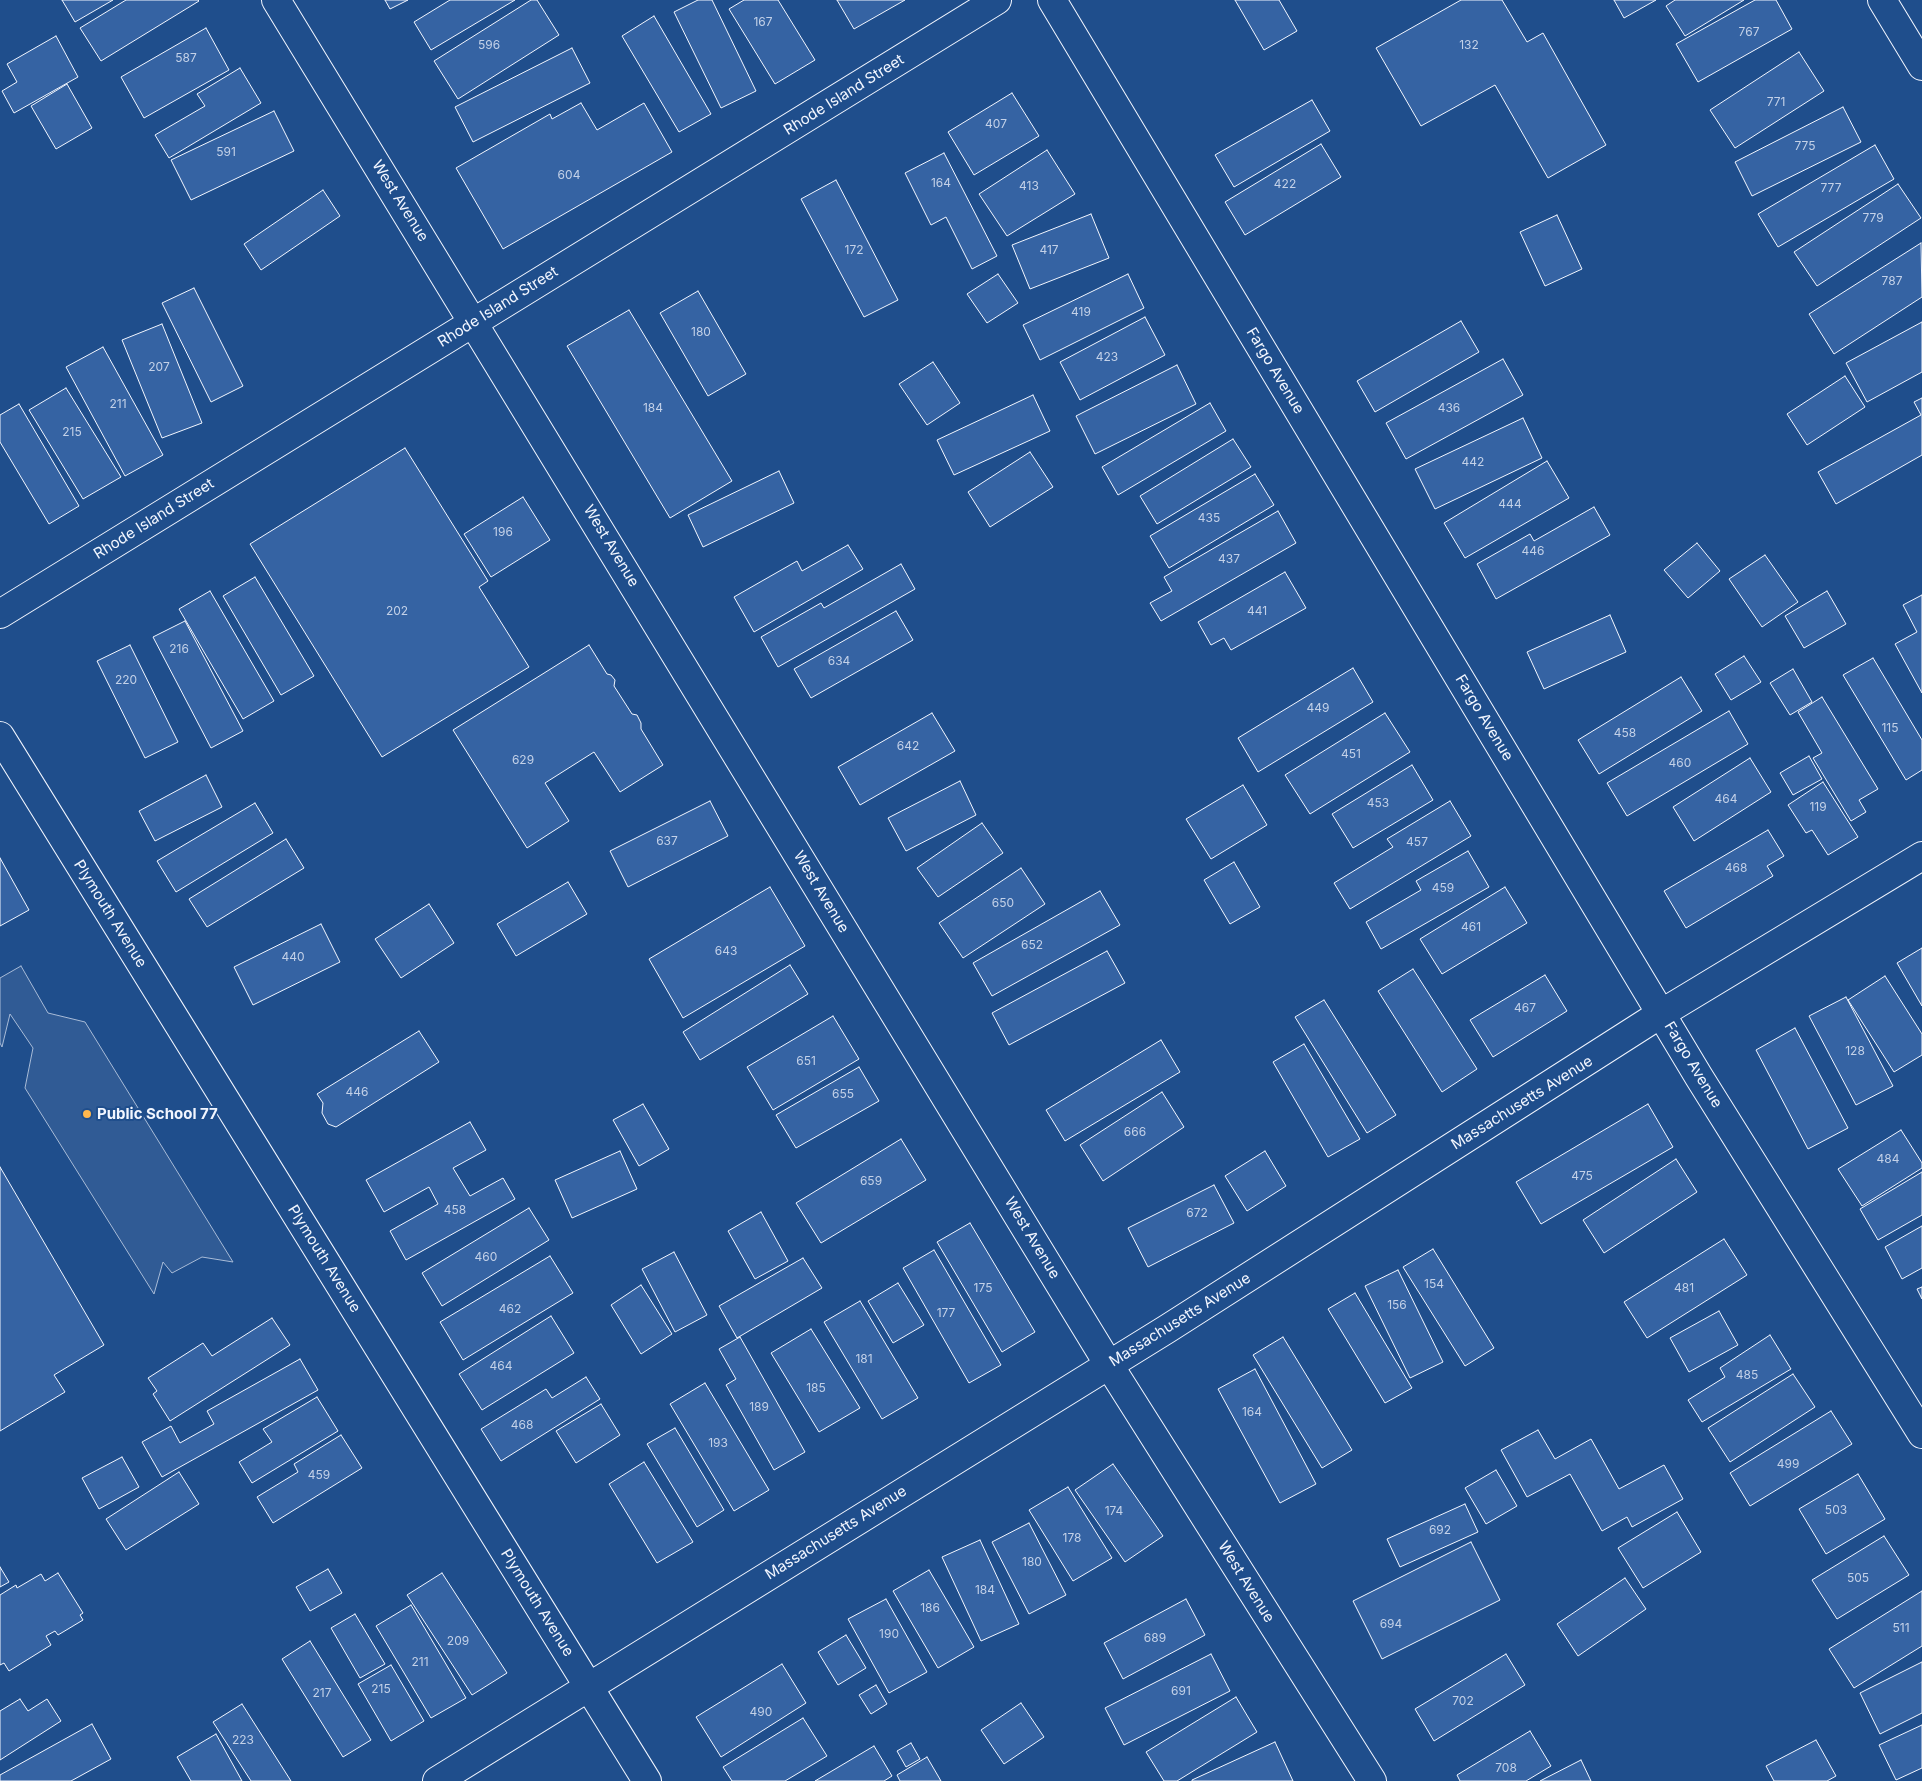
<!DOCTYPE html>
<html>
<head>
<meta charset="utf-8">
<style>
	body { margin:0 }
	canvas { display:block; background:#1f4e8c }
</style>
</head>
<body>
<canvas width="1922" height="1781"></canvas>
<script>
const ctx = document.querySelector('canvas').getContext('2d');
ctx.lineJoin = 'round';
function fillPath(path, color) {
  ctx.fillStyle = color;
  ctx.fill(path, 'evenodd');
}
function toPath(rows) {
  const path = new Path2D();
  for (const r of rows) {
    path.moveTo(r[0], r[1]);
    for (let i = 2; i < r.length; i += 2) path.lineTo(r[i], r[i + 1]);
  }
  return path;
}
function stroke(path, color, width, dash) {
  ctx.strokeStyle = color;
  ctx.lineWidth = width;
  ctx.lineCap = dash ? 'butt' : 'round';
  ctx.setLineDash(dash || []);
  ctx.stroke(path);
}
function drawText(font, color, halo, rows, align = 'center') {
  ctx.font = font + ' Inter,sans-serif';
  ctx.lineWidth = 4;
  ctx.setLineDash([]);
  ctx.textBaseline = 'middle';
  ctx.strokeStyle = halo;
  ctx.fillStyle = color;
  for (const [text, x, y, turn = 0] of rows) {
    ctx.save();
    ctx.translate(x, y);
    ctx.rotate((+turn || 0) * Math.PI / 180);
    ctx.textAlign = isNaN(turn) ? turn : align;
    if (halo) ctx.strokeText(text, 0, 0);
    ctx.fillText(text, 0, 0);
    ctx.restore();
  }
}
const parking = toPath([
	[21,966,48,1013,85,1022,233,1262,202,1257,172,1273,163,1262,154,1294,25,1088,33,1048,10,1014,2,1047,0,1043,0,978,21,966]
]);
fillPath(parking, '#305b95');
stroke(parking, '#a8bbd7', 1);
const building = toPath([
	[62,0,113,0,75,22,62,0],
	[126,0,198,0,199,1,101,61,80,28,126,0],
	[385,0,408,0,390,9,385,0],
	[450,0,515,0,431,50,414,22,450,0],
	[531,0,537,0,559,35,458,99,434,61,531,0],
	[698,0,712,0,756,91,721,108,674,12,698,0],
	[744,0,778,0,815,60,775,84,729,9,744,0],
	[837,0,905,0,854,29,837,0],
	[1235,0,1279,0,1297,31,1264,50,1235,0],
	[1461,0,1502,0,1527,42,1543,33,1606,145,1548,178,1495,85,1421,126,1376,48,1461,0],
	[1614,0,1656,0,1624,18,1614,0],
	[1675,0,1744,0,1685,36,1666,6,1675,0],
	[1755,0,1776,0,1792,29,1698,82,1676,44,1755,0],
	[654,16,711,114,679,132,622,36,654,16],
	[206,28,229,70,144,118,121,77,206,28],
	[56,36,78,77,14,113,2,91,17,82,7,64,56,36],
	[572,48,590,83,473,142,455,107,572,48],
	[1799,52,1824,91,1735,148,1710,110,1799,52],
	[240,68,261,103,169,158,155,135,205,106,197,94,240,68],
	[67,84,92,128,56,149,31,106,67,84],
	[1012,93,1039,136,974,175,948,132,1012,93],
	[1312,100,1330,131,1234,187,1215,155,1312,100],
	[581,103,597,130,644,103,672,152,503,249,456,168,550,114,552,119,581,103],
	[1843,107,1861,142,1752,196,1735,162,1843,107],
	[274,111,294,151,191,200,171,160,274,111],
	[1321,144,1341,177,1245,235,1225,202,1321,144],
	[1875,145,1894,179,1778,247,1758,214,1875,145],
	[1047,150,1075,194,1007,236,979,194,1047,150],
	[944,153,997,256,972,269,946,217,931,225,905,173,944,153],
	[836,180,898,300,864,317,801,199,836,180],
	[1898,184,1921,218,1817,286,1794,252,1898,184],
	[323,190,340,216,261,270,244,244,323,190],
	[1091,214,1109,258,1030,289,1012,245,1091,214],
	[1557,215,1582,269,1545,286,1520,232,1557,215],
	[1921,243,1922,297,1834,354,1809,314,1921,243],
	[998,274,1018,303,987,323,967,294,998,274],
	[1128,274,1144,308,1040,360,1023,325,1128,274],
	[194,288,243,386,211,402,162,303,194,288],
	[698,291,746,374,708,396,660,313,698,291],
	[629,310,732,481,670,518,567,346,629,310],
	[1145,317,1165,355,1080,400,1060,362,1145,317],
	[1461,321,1479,352,1375,412,1357,381,1461,321],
	[1922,322,1922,372,1867,402,1846,363,1922,322],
	[162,324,202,423,162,438,122,340,162,324],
	[103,347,163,455,125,476,66,367,103,347],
	[1503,359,1523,395,1406,459,1386,423,1503,359],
	[933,362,960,403,927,425,899,384,933,362],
	[1177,365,1196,404,1095,454,1076,416,1177,365],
	[1845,376,1865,407,1807,445,1787,414,1845,376],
	[66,388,121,477,83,499,29,410,66,388],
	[1033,395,1050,431,954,475,937,440,1033,395],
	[1922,398,1922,455,1836,504,1818,472,1921,415,1914,402,1922,398],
	[1210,403,1226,431,1118,495,1102,467,1210,403],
	[19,404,79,506,49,524,0,442,0,415,19,404],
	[1523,418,1542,458,1435,509,1415,469,1523,418],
	[1233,439,1251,467,1157,524,1140,496,1233,439],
	[405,448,488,581,479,587,529,667,382,757,250,544,405,448],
	[1030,452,1053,487,990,527,968,492,1030,452],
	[1547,461,1569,498,1465,558,1444,523,1547,461],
	[779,471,794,503,703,547,688,515,779,471],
	[1255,474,1274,505,1169,568,1150,536,1255,474],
	[523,497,550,540,491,577,464,534,523,497],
	[1594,507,1610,535,1496,599,1477,564,1530,534,1534,541,1594,507],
	[1278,511,1296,543,1161,621,1150,603,1172,591,1164,577,1278,511],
	[1697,543,1720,571,1688,598,1664,570,1697,543],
	[848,545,863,569,754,632,734,597,797,561,802,571,848,545],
	[1765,555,1798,602,1762,627,1729,579,1765,555],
	[901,564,915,589,778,667,761,637,821,603,824,608,901,564],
	[1285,572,1306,608,1231,650,1224,638,1211,645,1198,622,1285,572],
	[255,577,314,676,281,695,223,596,255,577],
	[210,591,274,701,243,719,179,609,210,591],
	[1827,591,1846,624,1804,648,1785,616,1827,591],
	[1922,595,1922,693,1895,644,1917,632,1903,605,1922,595],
	[896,611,913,640,811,698,794,669,896,611],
	[1610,615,1626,652,1544,689,1527,652,1610,615],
	[185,621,243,731,211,748,153,637,185,621],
	[130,645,178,742,145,758,97,661,130,645],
	[589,645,607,674,611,675,615,680,614,686,632,714,637,715,641,723,641,729,663,765,620,792,594,752,545,783,569,821,527,848,453,730,589,645],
	[1744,656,1761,682,1731,700,1715,674,1744,656],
	[1873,658,1922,740,1922,770,1906,780,1843,675,1873,658],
	[1353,668,1373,702,1258,772,1238,738,1353,668],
	[1793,669,1812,702,1790,715,1770,683,1793,669],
	[1681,677,1702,711,1599,774,1578,740,1681,677],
	[1822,697,1878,789,1859,800,1866,812,1851,821,1813,758,1822,753,1798,712,1822,697],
	[1729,711,1748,744,1627,816,1607,783,1729,711],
	[932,713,955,751,860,805,838,767,932,713],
	[1385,713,1410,752,1310,814,1285,775,1385,713],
	[1809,756,1822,779,1793,795,1780,773,1809,756],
	[1750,758,1771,792,1694,841,1673,807,1750,758],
	[1412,765,1433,800,1353,848,1332,814,1412,765],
	[206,775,222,807,155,841,139,811,206,775],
	[960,781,976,815,906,851,888,818,960,781],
	[1823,782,1858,837,1828,855,1812,830,1806,833,1788,805,1823,782],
	[1243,785,1267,825,1211,859,1186,819,1243,785],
	[710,801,728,836,628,887,610,851,710,801],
	[1450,801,1471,836,1350,909,1334,883,1393,847,1387,839,1450,801],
	[255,803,273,833,176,892,157,861,255,803],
	[982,823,1003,853,938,897,917,868,982,823],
	[1768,830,1784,856,1767,866,1773,876,1686,928,1664,891,1768,830],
	[286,839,304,868,207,927,189,899,286,839],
	[1468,851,1489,887,1381,949,1366,922,1421,890,1416,881,1468,851],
	[0,858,29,910,0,926,0,858],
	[1234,862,1260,907,1230,924,1204,880,1234,862],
	[1021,868,1045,904,963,958,939,923,1021,868],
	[568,882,587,914,516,956,497,924,568,882],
	[770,887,805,946,683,1018,649,959,770,887],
	[1505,887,1527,923,1442,974,1420,939,1505,887],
	[1100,891,1120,925,992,996,973,963,1100,891],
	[429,904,454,943,401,978,375,939,429,904],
	[321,924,340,962,253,1005,234,967,321,924],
	[1922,948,1922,1006,1897,963,1922,948],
	[1107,951,1125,983,1009,1045,992,1013,1107,951],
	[790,965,808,994,700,1060,683,1032,790,965],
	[1413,969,1477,1069,1442,1092,1378,991,1413,969],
	[1545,975,1567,1011,1493,1057,1470,1020,1545,975],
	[1885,976,1922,1034,1922,1055,1894,1072,1848,1000,1885,976],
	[1846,997,1893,1086,1856,1105,1809,1016,1846,997],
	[1324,1000,1396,1115,1367,1133,1295,1017,1324,1000],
	[833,1016,859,1059,773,1110,747,1067,833,1016],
	[1795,1028,1848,1128,1808,1149,1756,1050,1795,1028],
	[419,1031,439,1062,336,1127,328,1124,322,1113,323,1103,317,1094,419,1031],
	[1161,1040,1180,1072,1065,1141,1046,1110,1161,1040],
	[1304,1044,1360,1139,1328,1157,1273,1062,1304,1044],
	[859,1067,879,1101,796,1148,776,1115,859,1067],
	[1162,1092,1184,1127,1103,1181,1080,1145,1162,1092],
	[643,1104,669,1149,639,1166,613,1120,643,1104],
	[1648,1104,1673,1147,1541,1224,1516,1182,1648,1104],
	[470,1122,486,1150,453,1168,470,1196,503,1178,515,1199,406,1260,390,1231,438,1204,429,1187,384,1212,366,1180,470,1122],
	[1901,1130,1922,1163,1922,1168,1862,1206,1838,1169,1901,1130],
	[901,1139,926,1180,821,1243,796,1203,901,1139],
	[620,1151,637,1189,572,1218,555,1180,620,1151],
	[1265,1151,1286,1186,1247,1211,1225,1176,1265,1151],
	[1676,1159,1697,1192,1604,1253,1583,1220,1676,1159],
	[0,1167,104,1345,54,1375,65,1392,0,1431,0,1167],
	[1922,1172,1922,1215,1878,1240,1860,1209,1922,1172],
	[1214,1185,1234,1223,1148,1267,1128,1228,1214,1185],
	[529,1208,549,1240,442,1306,422,1273,529,1208],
	[761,1212,788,1261,755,1279,728,1231,761,1212],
	[970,1223,1035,1332,1002,1352,937,1242,970,1223],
	[1922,1226,1922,1268,1902,1279,1885,1247,1922,1226],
	[1724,1239,1747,1275,1647,1338,1624,1302,1724,1239],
	[1433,1249,1494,1348,1465,1366,1403,1267,1433,1249],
	[934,1250,1001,1365,969,1383,903,1268,934,1250],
	[674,1252,707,1315,675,1332,642,1269,674,1252],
	[550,1256,573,1293,463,1360,440,1322,550,1256],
	[803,1258,822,1288,737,1338,719,1306,803,1258],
	[1398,1270,1443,1362,1410,1378,1365,1286,1398,1270],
	[898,1283,924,1325,893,1343,868,1301,898,1283],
	[641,1285,672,1334,641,1354,611,1305,641,1285],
	[1922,1287,1922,1299,1917,1289,1922,1287],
	[1355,1293,1412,1388,1385,1403,1328,1309,1355,1293],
	[860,1301,918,1398,882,1419,824,1322,860,1301],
	[1719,1311,1738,1345,1689,1372,1670,1338,1719,1311],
	[551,1316,574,1353,482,1410,459,1374,551,1316],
	[272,1318,290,1345,170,1421,153,1394,157,1391,148,1378,203,1343,212,1356,272,1318],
	[811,1329,860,1408,819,1432,771,1353,811,1329],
	[1770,1335,1791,1369,1702,1422,1688,1400,1725,1377,1720,1368,1770,1335],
	[740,1337,805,1452,774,1470,726,1385,736,1379,719,1349,740,1337],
	[1283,1337,1352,1450,1322,1468,1253,1355,1283,1337],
	[300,1359,318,1390,162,1477,142,1442,171,1426,180,1443,214,1424,207,1411,300,1359],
	[1255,1369,1316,1484,1280,1503,1218,1389,1255,1369],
	[1793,1374,1815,1407,1730,1462,1708,1428,1793,1374],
	[586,1377,600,1399,501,1461,481,1429,546,1389,552,1398,586,1377],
	[705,1383,769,1490,734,1511,670,1404,705,1383],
	[317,1397,338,1431,252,1483,239,1462,272,1442,263,1429,317,1397],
	[601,1404,620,1435,576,1463,556,1431,601,1404],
	[1831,1411,1852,1444,1750,1506,1730,1473,1831,1411],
	[675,1428,724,1510,697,1527,647,1444,675,1428],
	[1538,1430,1555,1459,1591,1439,1619,1489,1664,1465,1683,1499,1632,1527,1627,1517,1602,1531,1570,1474,1527,1497,1501,1450,1538,1430],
	[341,1435,362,1468,273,1523,257,1497,298,1472,294,1464,341,1435],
	[122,1457,139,1487,99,1509,82,1478,122,1457],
	[644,1462,693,1542,657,1563,609,1484,644,1462],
	[1113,1464,1163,1536,1125,1562,1075,1490,1113,1464],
	[1496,1470,1517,1506,1486,1524,1465,1488,1496,1470],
	[179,1472,199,1504,126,1550,106,1519,179,1472],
	[1858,1474,1885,1519,1826,1554,1799,1509,1858,1474],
	[1068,1487,1112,1558,1073,1581,1029,1510,1068,1487],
	[1465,1504,1478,1532,1400,1567,1387,1539,1465,1504],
	[1677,1512,1701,1552,1643,1588,1618,1548,1677,1512],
	[1029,1523,1066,1595,1029,1614,992,1542,1029,1523],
	[1884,1536,1909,1575,1837,1619,1812,1580,1884,1536],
	[980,1540,1019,1624,981,1641,942,1557,980,1540],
	[1471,1542,1500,1600,1382,1659,1353,1601,1471,1542],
	[0,1567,9,1582,0,1587,0,1567],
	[328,1569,342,1593,310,1611,296,1587,328,1569],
	[929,1570,974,1647,938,1668,893,1591,929,1570],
	[58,1573,83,1613,80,1615,83,1620,58,1635,55,1631,46,1636,51,1645,9,1671,4,1663,0,1665,0,1595,16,1585,17,1588,41,1574,45,1581,58,1573],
	[442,1573,507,1673,472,1695,407,1595,442,1573],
	[1625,1578,1646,1609,1578,1656,1557,1624,1625,1578],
	[1922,1591,1922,1646,1854,1688,1829,1649,1922,1591],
	[886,1599,927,1672,889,1693,848,1619,886,1599],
	[1186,1599,1205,1635,1123,1679,1104,1643,1186,1599],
	[411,1605,466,1698,431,1718,376,1626,411,1605],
	[355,1614,385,1664,360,1678,331,1628,355,1614],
	[846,1635,866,1668,838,1685,818,1652,846,1635],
	[310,1641,371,1740,343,1757,282,1659,310,1641],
	[1211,1654,1230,1691,1124,1745,1105,1708,1211,1654],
	[1506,1654,1525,1685,1434,1741,1415,1709,1506,1654],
	[1922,1662,1922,1713,1880,1734,1860,1693,1922,1662],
	[782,1664,806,1703,721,1757,696,1717,782,1664],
	[391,1665,424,1721,391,1741,358,1684,391,1665],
	[876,1685,887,1704,871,1714,859,1695,876,1685],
	[1236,1697,1257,1732,1177,1781,1164,1781,1146,1752,1236,1697],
	[20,1699,28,1711,47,1699,61,1721,0,1760,0,1711,20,1699],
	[1021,1703,1044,1737,1004,1764,981,1730,1021,1703],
	[242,1704,291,1781,251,1781,213,1722,242,1704],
	[803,1718,827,1756,785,1781,732,1781,723,1767,803,1718],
	[92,1724,111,1759,71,1781,0,1781,0,1775,92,1724],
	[1922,1725,1922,1768,1896,1780,1879,1745,1922,1725],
	[1530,1731,1551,1766,1526,1781,1460,1781,1457,1775,1530,1731],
	[216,1734,242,1781,191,1781,177,1757,216,1734],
	[1816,1740,1836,1776,1827,1781,1774,1781,1766,1766,1816,1740],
	[1275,1742,1293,1781,1192,1781,1192,1780,1275,1742],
	[911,1743,920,1759,906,1767,897,1751,911,1743],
	[874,1746,892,1776,884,1781,815,1781,874,1746],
	[927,1757,941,1781,900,1781,897,1775,927,1757],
	[1581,1760,1591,1781,1540,1781,1581,1760]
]);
fillPath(building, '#3563a3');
stroke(building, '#f2f6ff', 1);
const minor = toPath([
	[276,0,1109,1365,1372,1781],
	[1052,0,1699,1077,1922,1434],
	[1882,0,1922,66],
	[0,614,997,0],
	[0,736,647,1781],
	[437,1781,1167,1329,1662,1013,1922,856]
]);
stroke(minor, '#f2f6ff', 30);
stroke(minor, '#1f4e8c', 28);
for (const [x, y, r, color] of [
	[87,1114,5,"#ffb74d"]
]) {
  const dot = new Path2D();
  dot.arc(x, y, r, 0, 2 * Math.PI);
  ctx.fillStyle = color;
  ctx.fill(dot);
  stroke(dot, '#1f4e8c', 2);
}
drawText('12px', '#c3d1e8', null, [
	["167",763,22],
	["767",1749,32],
	["596",489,45],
	["132",1469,45],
	["587",186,58],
	["771",1776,102],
	["407",996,124],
	["775",1805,146],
	["591",226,152],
	["604",569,175],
	["164",941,183],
	["422",1285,184],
	["413",1029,186],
	["777",1831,188],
	["779",1873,218],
	["172",854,250],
	["417",1049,250],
	["787",1892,281],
	["419",1081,312],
	["180",701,332],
	["423",1107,357],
	["207",159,367],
	["211",118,404],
	["184",653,408],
	["436",1449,408],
	["215",72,432],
	["442",1473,462],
	["444",1510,504],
	["435",1209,518],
	["196",503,532],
	["446",1533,551],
	["437",1229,559],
	["202",397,611],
	["441",1257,611],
	["216",179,649],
	["634",839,661],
	["220",126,680],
	["449",1318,708],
	["115",1890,728],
	["458",1625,733],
	["642",908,746],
	["451",1351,754],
	["629",523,760],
	["460",1680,763],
	["464",1726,799],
	["453",1378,803],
	["119",1818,807],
	["637",667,841],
	["457",1417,842],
	["468",1736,868],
	["459",1443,888],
	["650",1003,903],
	["461",1471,927],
	["652",1032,945],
	["643",726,951],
	["440",293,957],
	["467",1525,1008],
	["128",1855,1051],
	["651",806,1061],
	["446",357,1092],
	["655",843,1094],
	["666",1135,1132],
	["484",1888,1159],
	["475",1582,1176],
	["659",871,1181],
	["458",455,1210],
	["672",1197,1213],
	["460",486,1257],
	["154",1434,1284],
	["175",983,1288],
	["481",1684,1288],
	["156",1397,1305],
	["462",510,1309],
	["177",946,1313],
	["181",864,1359],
	["464",501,1366],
	["485",1747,1375],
	["185",816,1388],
	["189",759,1407],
	["164",1252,1412],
	["468",522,1425],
	["193",718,1443],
	["499",1788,1464],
	["459",319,1475],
	["503",1836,1510],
	["174",1114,1511],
	["692",1440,1530],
	["178",1072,1538],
	["180",1032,1562],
	["505",1858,1578],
	["184",985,1590],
	["186",930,1608],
	["694",1391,1624],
	["511",1901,1628],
	["190",889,1634],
	["689",1155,1638],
	["209",458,1641],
	["211",420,1662],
	["215",381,1689],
	["691",1181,1691],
	["217",322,1693],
	["702",1463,1701],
	["490",761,1712],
	["223",243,1740],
	["708",1506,1768]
]);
drawText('15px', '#f2f6ff', '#1f4e8c', [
	["Rhode Island Street",844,95,-32],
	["West Avenue",400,201,58],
	["Rhode Island Street",498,307,-32],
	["Fargo Avenue",1275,371,59],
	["Rhode Island Street",154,519,-32],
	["West Avenue",611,546,59],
	["Fargo Avenue",1484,718,59],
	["West Avenue",821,892,59],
	["Plymouth Avenue",110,914,58],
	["Fargo Avenue",1693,1065,59],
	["Massachusetts Avenue",1522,1103,-32],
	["West Avenue",1032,1238,59],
	["Plymouth Avenue",324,1259,58],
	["Massachusetts Avenue",1180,1320,-32],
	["Massachusetts Avenue",836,1533,-32],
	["West Avenue",1246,1582,58],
	["Plymouth Avenue",537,1603,58]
]);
drawText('bold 15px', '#f2f6ff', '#1f4e8c', [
	["Public School 77",97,1114]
], 'left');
</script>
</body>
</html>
